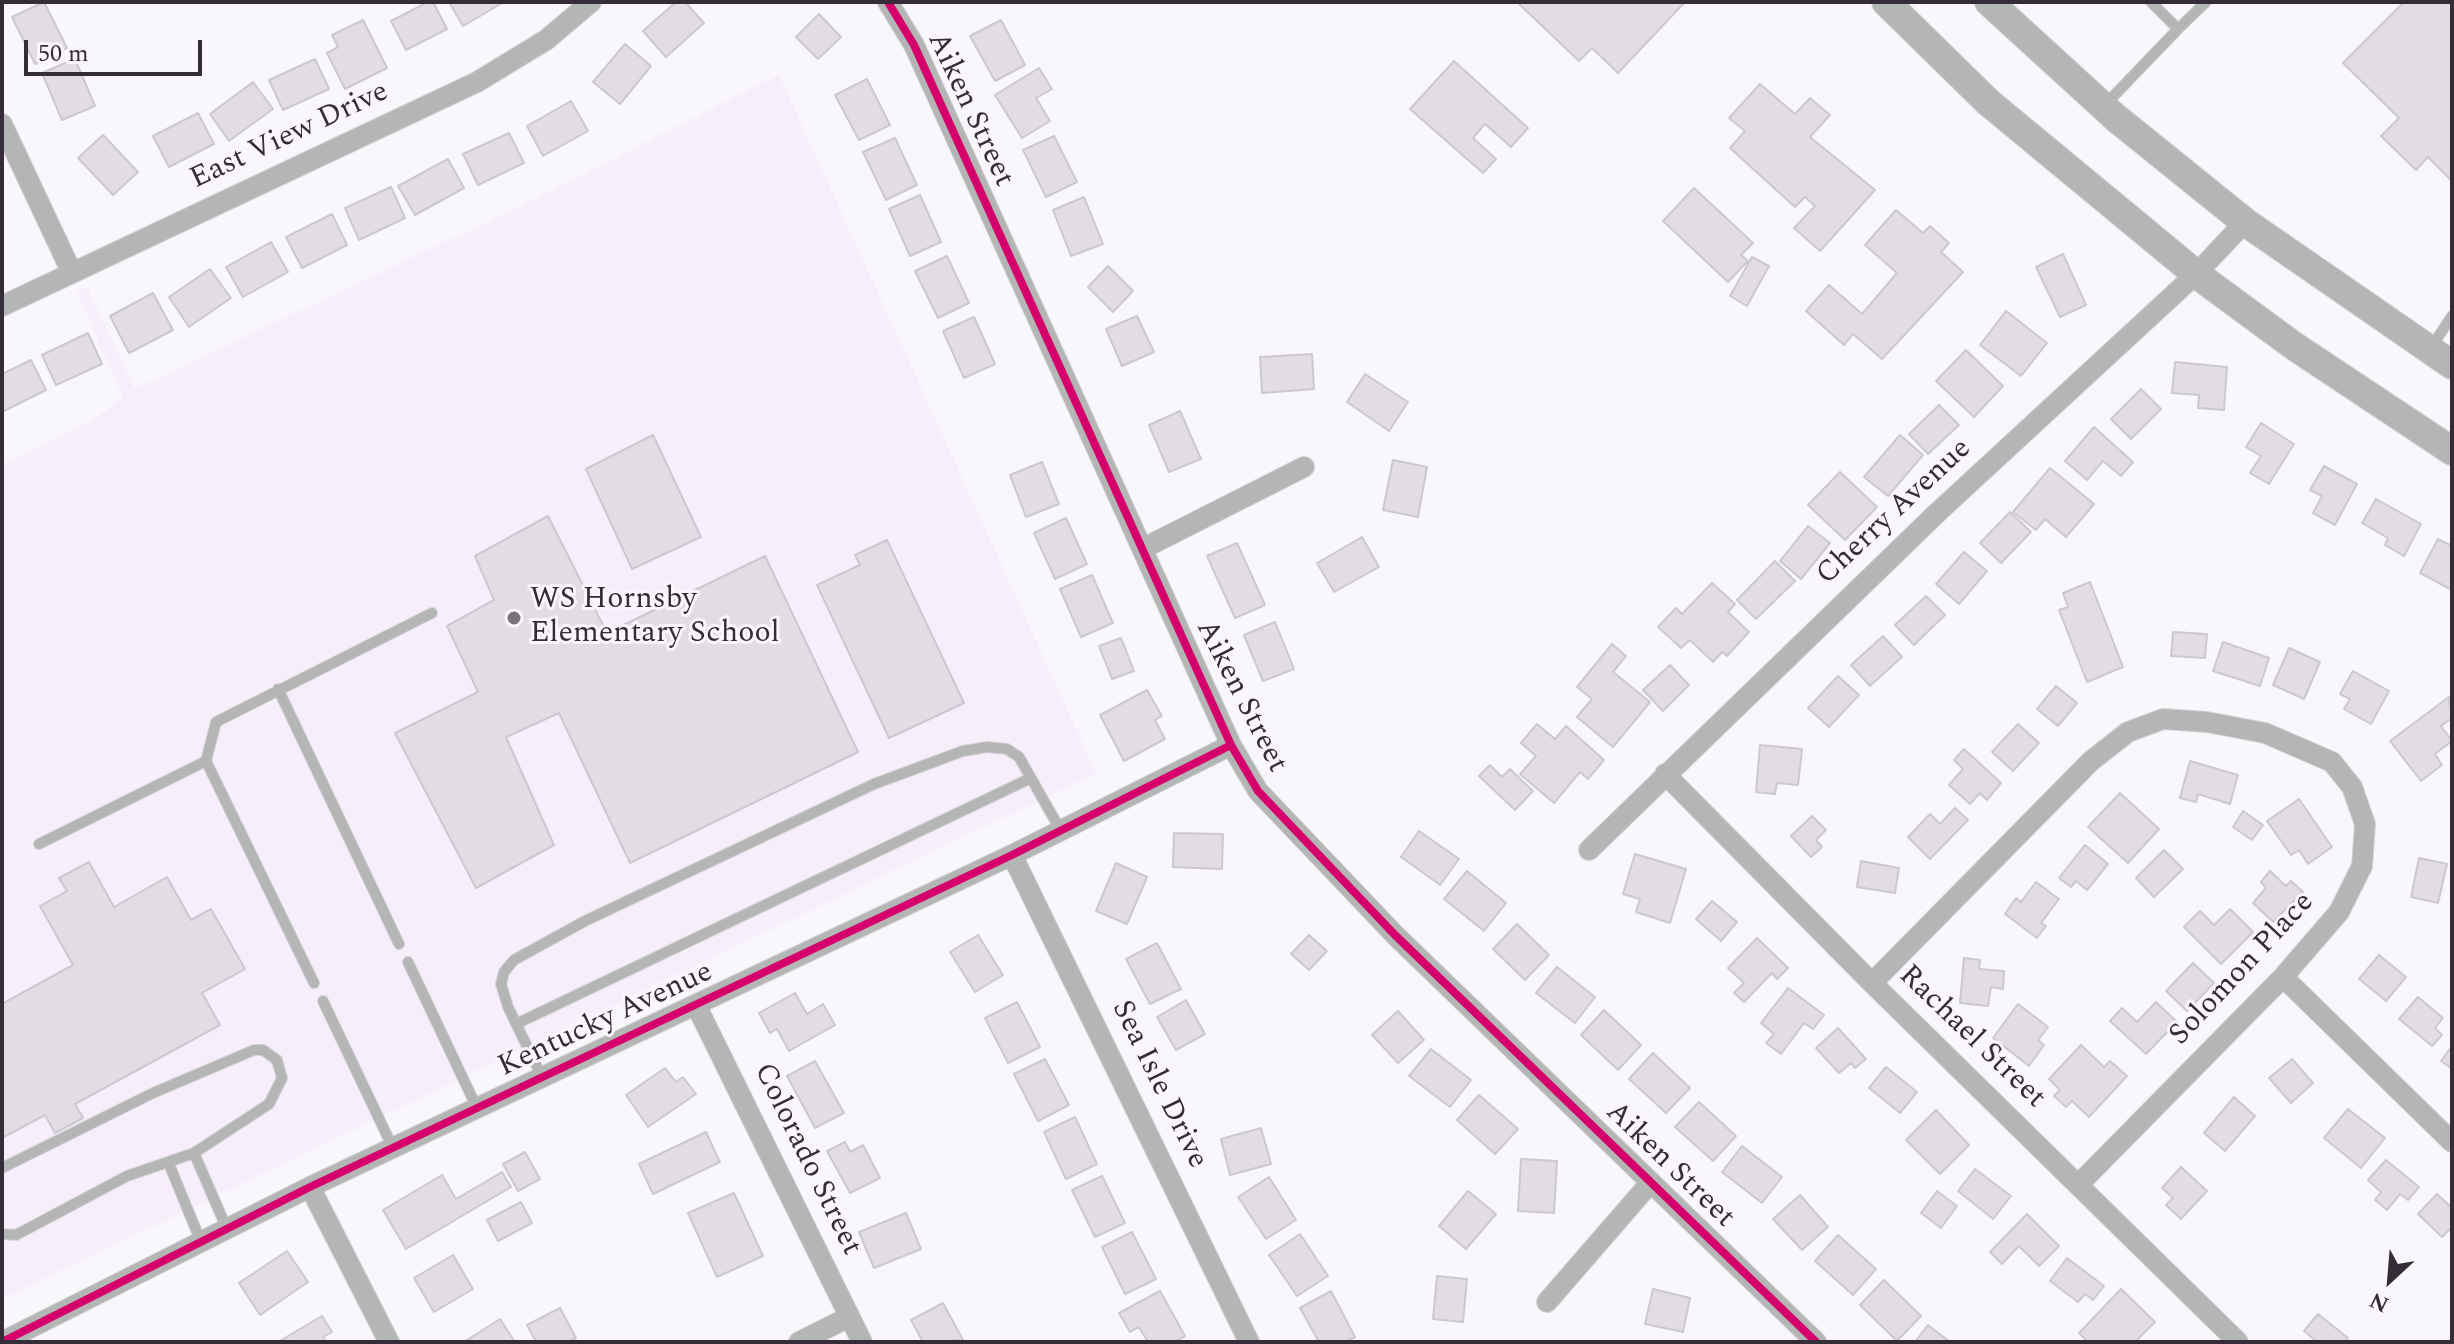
<!DOCTYPE html>
<html>
<head>
<meta charset="utf-8">
<style>
	body { margin:0 }
	#map { position:relative; width:2454px; height:1344px; overflow:hidden; background:#f9f7fb; font-family:Spectral,serif }
	canvas { display:block }
	.frame { position:absolute; inset:0; border:4px solid #342d38; pointer-events:none }
	.north { position:absolute; left:2350px; top:1240px; width:80px; height:80px; -webkit-text-stroke:6px #faf6fc; paint-order:stroke; rotate:206deg; font-size:22px; font-weight:700; line-height:32px; text-align:center; color:#342d38 }
	.north::after { content:''; display:block; margin:auto; width:28px; height:36px; background:#342d38; clip-path:polygon(50% 0,100% 100%,50% 72%,0 100%) }
	.scale { position:absolute; left:24px; top:40px; width:178px; height:36px; box-sizing:border-box; border:4px solid #342d38; border-top:0; padding-left:10px; font-size:24px; line-height:28px; white-space:nowrap; color:#342d38; -webkit-text-stroke:6px #faf6fc; paint-order:stroke }
</style>
</head>
<body>
<div id="map">
<canvas width="2454" height="1344"></canvas>
<div class="frame"></div>
<div class="north">N</div>
<div class="scale">50 m</div>
</div>
<script>
const ctx = document.querySelector('canvas').getContext('2d');
ctx.lineJoin = 'round';
function fillPath(path, color) {
  ctx.fillStyle = color;
  ctx.fill(path, 'evenodd');
}
function toPath(rows) {
  const path = new Path2D();
  for (const r of rows) {
    path.moveTo(r[0], r[1]);
    for (let i = 2; i < r.length; i += 2) path.lineTo(r[i], r[i + 1]);
  }
  return path;
}
function stroke(path, color, width, dash) {
  ctx.strokeStyle = color;
  ctx.lineWidth = width;
  ctx.lineCap = dash ? 'butt' : 'round';
  ctx.setLineDash(dash || []);
  ctx.stroke(path);
}
function drawText(font, color, halo, rows, align = 'center') {
  ctx.font = font + ' Spectral,serif';
  ctx.lineWidth = 6;
  ctx.setLineDash([]);
  ctx.textBaseline = 'middle';
  ctx.strokeStyle = halo;
  ctx.fillStyle = color;
  for (const [text, x, y, turn = 0] of rows) {
    ctx.save();
    ctx.translate(x, y);
    ctx.rotate((+turn || 0) * Math.PI / 180);
    ctx.textAlign = isNaN(turn) ? turn : align;
    if (halo) ctx.strokeText(text, 0, 0);
    ctx.fillText(text, 0, 0);
    ctx.restore();
  }
}
fillPath(toPath([
	[779,75,1096,773,2,1299,2,464,94,420,123,397,77,292,87,287,135,389,488,222]
]), '#f6eefb');
const building = toPath([
	[44,2,67,48,35,64,12,17,44,2],
	[428,2,433,2,447,29,406,50,391,21,428,2],
	[449,2,504,2,463,26,449,2],
	[676,2,685,2,704,23,666,57,643,31,676,2],
	[1517,2,1685,2,1618,73,1592,48,1579,61,1517,2],
	[2404,2,2452,2,2452,181,2428,157,2416,170,2381,136,2399,118,2343,63,2404,2],
	[819,14,841,37,818,59,796,37,819,14],
	[363,20,387,68,345,89,327,53,338,47,332,35,363,20],
	[1001,20,1025,65,995,81,970,36,1001,20],
	[625,44,651,66,620,104,593,82,625,44],
	[75,59,95,106,62,120,42,73,75,59],
	[315,59,329,89,283,110,269,80,315,59],
	[1454,61,1528,128,1511,147,1485,124,1473,138,1496,159,1483,173,1410,109,1454,61],
	[1039,68,1052,89,1036,98,1050,121,1022,138,995,95,1039,68],
	[867,79,890,125,859,140,835,95,867,79],
	[253,82,273,109,229,141,210,114,253,82],
	[1760,84,1795,114,1810,98,1830,115,1810,137,1875,190,1820,251,1794,228,1815,206,1805,197,1795,207,1730,148,1745,131,1729,118,1760,84],
	[571,101,588,131,543,156,527,126,571,101],
	[198,113,214,144,169,167,153,136,198,113],
	[509,133,524,163,478,185,463,154,509,133],
	[103,135,138,172,113,195,78,158,103,135],
	[1054,136,1077,182,1046,197,1023,150,1054,136],
	[895,138,917,185,886,200,863,152,895,138],
	[448,159,464,188,415,215,398,186,448,159],
	[391,187,405,218,359,240,345,208,391,187],
	[1694,188,1753,243,1741,255,1748,261,1728,282,1663,221,1694,188],
	[920,195,941,242,910,256,889,209,920,195],
	[1084,197,1103,244,1071,256,1053,210,1084,197],
	[1896,210,1923,233,1930,226,1949,243,1941,252,1963,272,1882,359,1853,334,1844,345,1806,311,1829,285,1862,314,1897,273,1865,245,1896,210],
	[332,214,347,245,302,268,286,237,332,214],
	[271,242,288,272,243,297,226,267,271,242],
	[2063,254,2086,305,2060,317,2036,267,2063,254],
	[947,256,969,303,938,318,915,271,947,256],
	[1752,257,1769,266,1747,306,1730,296,1752,257],
	[1108,266,1133,291,1113,312,1088,287,1108,266],
	[210,269,231,298,189,327,169,297,210,269],
	[153,293,173,330,129,353,110,316,153,293],
	[2006,311,2047,343,2021,376,1980,345,2006,311],
	[1137,316,1154,352,1122,366,1106,329,1137,316],
	[974,317,995,364,964,378,943,331,974,317],
	[88,333,102,364,56,385,42,355,88,333],
	[1966,350,2003,386,1974,417,1936,381,1966,350],
	[1312,354,1314,389,1262,393,1260,357,1312,354],
	[31,360,46,390,2,412,2,374,31,360],
	[2175,362,2227,367,2224,410,2198,408,2199,395,2172,393,2175,362],
	[1365,374,1408,402,1389,431,1347,402,1365,374],
	[2141,389,2161,409,2131,439,2111,419,2141,389],
	[1939,405,1959,425,1928,454,1909,434,1939,405],
	[1180,411,1201,459,1169,472,1149,425,1180,411],
	[2261,423,2294,444,2269,484,2250,473,2261,456,2246,447,2261,423],
	[2094,427,2133,462,2121,476,2103,461,2087,480,2065,461,2094,427],
	[653,435,701,537,632,569,586,469,653,435],
	[1900,435,1923,455,1888,496,1864,477,1900,435],
	[1393,460,1427,467,1418,517,1383,510,1393,460],
	[1042,462,1059,504,1026,517,1010,475,1042,462],
	[2324,466,2357,484,2335,525,2313,513,2322,496,2310,490,2324,466],
	[2050,468,2094,504,2066,537,2045,519,2036,530,2013,512,2050,468],
	[1840,472,1877,507,1845,540,1808,505,1840,472],
	[2376,499,2421,524,2404,556,2385,545,2388,538,2362,523,2376,499],
	[2010,512,2031,532,2001,563,1980,543,2010,512],
	[548,516,607,633,765,556,858,752,630,863,559,713,506,737,554,845,476,888,395,733,478,692,447,626,494,600,475,556,548,516],
	[1066,518,1087,564,1055,579,1034,533,1066,518],
	[1808,526,1830,543,1801,579,1780,561,1808,526],
	[1362,537,1379,567,1334,592,1317,563,1362,537],
	[2438,539,2452,546,2452,590,2420,573,2438,539],
	[887,540,964,703,889,738,817,585,860,565,855,555,887,540],
	[1237,543,1265,605,1235,618,1207,556,1237,543],
	[1964,552,1987,571,1959,604,1936,584,1964,552],
	[1775,561,1795,581,1756,619,1737,600,1775,561],
	[1092,575,1113,623,1081,637,1060,589,1092,575],
	[2090,582,2123,667,2087,682,2059,610,2068,607,2063,593,2090,582],
	[1712,583,1735,604,1728,612,1749,632,1727,656,1722,652,1713,662,1690,640,1681,648,1658,627,1676,608,1682,614,1712,583],
	[1926,596,1945,615,1914,645,1895,625,1926,596],
	[1275,622,1294,669,1263,681,1244,635,1275,622],
	[2173,632,2207,634,2205,658,2171,656,2173,632],
	[1883,636,1902,657,1870,686,1851,665,1883,636],
	[1121,638,1134,671,1112,679,1099,646,1121,638],
	[2223,642,2269,658,2260,686,2213,671,2223,642],
	[1612,644,1626,656,1613,672,1650,702,1613,747,1577,717,1592,699,1577,687,1612,644],
	[2289,648,2320,662,2304,699,2273,685,2289,648],
	[1670,665,1689,685,1663,711,1643,690,1670,665],
	[2353,671,2389,691,2371,724,2344,709,2350,699,2340,694,2353,671],
	[1838,676,1859,695,1829,727,1808,708,1838,676],
	[2056,686,2077,703,2058,726,2037,709,2056,686],
	[1147,690,1162,716,1155,720,1165,739,1124,761,1100,715,1147,690],
	[2449,697,2452,718,2441,726,2452,741,2435,754,2442,765,2421,781,2390,741,2449,697],
	[1537,724,1555,739,1566,726,1604,760,1588,779,1580,772,1554,803,1520,774,1536,756,1521,743,1537,724],
	[2018,724,2039,743,2013,771,1992,752,2018,724],
	[1760,745,1802,749,1798,785,1777,783,1775,794,1756,792,1760,745],
	[1964,749,2001,783,1987,800,1980,793,1970,804,1949,785,1963,769,1954,760,1964,749],
	[2190,761,2238,775,2230,804,2198,794,2196,802,2180,798,2190,761],
	[1490,765,1502,777,1510,769,1533,791,1515,810,1479,776,1490,765],
	[2120,793,2159,829,2128,863,2088,827,2120,793],
	[2299,799,2332,847,2308,864,2299,850,2291,855,2267,821,2299,799],
	[1955,808,1968,820,1930,859,1908,837,1930,814,1940,824,1955,808],
	[2243,811,2263,825,2252,840,2233,827,2243,811],
	[1812,816,1826,830,1816,840,1822,847,1811,857,1791,836,1812,816],
	[1419,831,1459,859,1440,885,1401,857,1419,831],
	[1174,833,1223,834,1222,869,1173,867,1174,833],
	[2085,845,2108,864,2087,890,2076,881,2071,887,2059,878,2085,845],
	[2164,850,2183,869,2154,897,2136,878,2164,850],
	[1635,854,1686,869,1670,923,1636,912,1640,899,1623,894,1635,854],
	[2419,858,2447,864,2438,903,2411,897,2419,858],
	[1861,861,1899,868,1895,893,1857,887,1861,861],
	[89,862,114,907,167,877,191,920,211,909,245,969,202,993,220,1025,75,1104,83,1118,55,1133,45,1115,2,1138,2,1004,73,965,40,906,67,891,59,878,89,862],
	[1116,863,1147,877,1127,924,1096,911,1116,863],
	[1467,871,1506,903,1484,931,1444,899,1467,871],
	[2270,871,2286,886,2291,881,2303,892,2273,922,2253,903,2266,888,2261,882,2270,871],
	[2036,882,2059,899,2041,923,2046,926,2037,938,2005,914,2016,898,2021,902,2036,882],
	[1712,901,1737,922,1721,941,1696,919,1712,901],
	[2230,909,2253,932,2221,964,2184,927,2200,911,2214,925,2230,909],
	[1517,924,1549,955,1525,980,1493,949,1517,924],
	[978,935,1003,975,975,992,950,952,978,935],
	[1309,935,1327,951,1309,970,1291,954,1309,935],
	[1757,938,1788,968,1777,979,1772,973,1744,1002,1734,993,1744,983,1728,968,1757,938],
	[1157,943,1181,989,1150,1004,1126,959,1157,943],
	[2379,955,2406,977,2386,1001,2359,979,2379,955],
	[1964,958,1980,960,1979,969,2004,971,2003,989,1991,987,1988,1006,1960,1003,1964,958],
	[2193,963,2214,983,2187,1011,2166,991,2193,963],
	[1557,967,1595,997,1575,1023,1536,993,1557,967],
	[1788,988,1824,1015,1813,1029,1804,1023,1781,1054,1766,1043,1774,1034,1761,1023,1788,988],
	[795,993,807,1014,823,1004,835,1025,789,1051,777,1029,770,1033,759,1013,795,993],
	[2418,997,2443,1018,2435,1028,2442,1035,2432,1046,2399,1019,2418,997],
	[1186,1000,1205,1034,1176,1050,1157,1017,1186,1000],
	[1017,1002,1040,1047,1008,1063,985,1018,1017,1002],
	[2156,1002,2177,1022,2146,1054,2110,1021,2122,1008,2137,1022,2156,1002],
	[2018,1004,2048,1027,2038,1040,2044,1045,2029,1066,1993,1038,2018,1004],
	[1604,1010,1641,1045,1618,1070,1581,1035,1604,1010],
	[1398,1011,1424,1040,1398,1063,1372,1035,1398,1011],
	[1838,1028,1866,1059,1855,1068,1851,1063,1839,1073,1816,1048,1838,1028],
	[2081,1045,2104,1067,2110,1061,2127,1076,2089,1117,2072,1101,2066,1107,2054,1096,2060,1090,2049,1079,2081,1045],
	[2452,1046,2452,1069,2441,1061,2452,1046],
	[1431,1049,1471,1080,1450,1107,1409,1076,1431,1049],
	[1653,1053,1690,1088,1666,1113,1629,1079,1653,1053],
	[1045,1059,1069,1105,1038,1121,1014,1074,1045,1059],
	[2292,1059,2313,1083,2291,1103,2269,1078,2292,1059],
	[815,1061,844,1113,815,1128,787,1076,815,1061],
	[1886,1067,1917,1092,1900,1113,1869,1088,1886,1067],
	[665,1068,676,1082,683,1077,696,1094,648,1127,626,1095,665,1068],
	[1479,1095,1518,1129,1495,1154,1457,1120,1479,1095],
	[2234,1097,2255,1116,2225,1151,2204,1133,2234,1097],
	[1699,1102,1736,1136,1713,1161,1675,1127,1699,1102],
	[2348,1109,2385,1138,2361,1168,2324,1138,2348,1109],
	[1936,1110,1969,1145,1940,1174,1906,1140,1936,1110],
	[1075,1117,1097,1164,1066,1179,1044,1132,1075,1117],
	[1261,1128,1271,1164,1230,1175,1221,1139,1261,1128],
	[706,1132,720,1162,653,1194,639,1164,706,1132],
	[845,1142,850,1152,863,1145,880,1178,850,1193,827,1151,845,1142],
	[1742,1146,1782,1177,1762,1203,1722,1172,1742,1146],
	[525,1152,540,1179,518,1191,503,1164,525,1152],
	[1521,1159,1557,1161,1554,1213,1518,1211,1521,1159],
	[2386,1160,2419,1187,2408,1200,2400,1194,2387,1210,2375,1200,2381,1192,2368,1180,2386,1160],
	[2181,1167,2207,1191,2181,1219,2166,1205,2173,1198,2162,1188,2181,1167],
	[1975,1169,2011,1196,1993,1219,1958,1191,1975,1169],
	[502,1172,511,1187,406,1249,383,1210,442,1175,456,1199,502,1172],
	[1102,1176,1125,1223,1095,1237,1072,1190,1102,1176],
	[1269,1177,1296,1220,1266,1239,1238,1197,1269,1177],
	[1468,1191,1496,1214,1466,1249,1439,1226,1468,1191],
	[1937,1191,1957,1206,1941,1228,1921,1213,1937,1191],
	[734,1193,763,1256,717,1277,688,1213,734,1193],
	[2437,1194,2452,1208,2452,1227,2442,1237,2418,1214,2437,1194],
	[1800,1195,1828,1227,1802,1250,1773,1219,1800,1195],
	[521,1202,532,1223,498,1241,487,1220,521,1202],
	[906,1213,921,1249,874,1268,859,1232,906,1213],
	[2027,1214,2059,1246,2039,1266,2019,1246,2002,1264,1990,1252,2027,1214],
	[1132,1232,1156,1279,1125,1294,1102,1247,1132,1232],
	[1300,1234,1328,1276,1297,1296,1269,1255,1300,1234],
	[1838,1235,1876,1269,1853,1295,1815,1261,1838,1235],
	[287,1251,308,1282,260,1315,239,1283,287,1251],
	[453,1255,473,1289,434,1312,414,1278,453,1255],
	[2067,1258,2104,1286,2093,1300,2085,1294,2078,1302,2050,1281,2067,1258],
	[1437,1276,1467,1279,1463,1322,1433,1319,1437,1276],
	[1884,1280,1921,1316,1897,1341,1860,1305,1884,1280],
	[1653,1289,1690,1298,1683,1332,1645,1324,1653,1289],
	[2121,1289,2155,1322,2135,1342,2088,1342,2079,1333,2121,1289],
	[1160,1291,1185,1336,1174,1342,1148,1342,1139,1327,1130,1332,1119,1313,1160,1291],
	[1331,1291,1355,1337,1344,1342,1319,1342,1300,1308,1331,1291],
	[943,1303,963,1340,923,1342,911,1320,943,1303],
	[560,1308,576,1338,567,1342,536,1342,527,1325,560,1308],
	[2318,1314,2348,1338,2345,1342,2317,1342,2304,1331,2318,1314],
	[322,1316,332,1332,323,1337,327,1342,278,1342,322,1316],
	[500,1319,515,1342,464,1342,500,1319],
	[1928,1325,1950,1342,1915,1342,1928,1325]
]);
fillPath(building, '#e2dde5');
stroke(building, '#ccc8cf', 2);
const service = toPath([
	[2178,29,2206,2],
	[2104,106,2178,29,2151,2],
	[2430,349,2452,316],
	[278,689,399,944],
	[39,844,206,761],
	[408,962,477,1108],
	[314,983,206,761,216,722,432,613],
	[323,1001,393,1148],
	[516,1024,1031,778],
	[542,1077,508,1007,501,984,504,972,514,960,585,921,874,784,963,751,987,747,1007,749,1019,757,1061,831],
	[194,1153,227,1229],
	[169,1164,201,1242],
	[2,1168,153,1093,254,1050,263,1050,277,1060,282,1078,269,1104,194,1153,127,1176,16,1235,2,1234]
]);
const minor = toPath([
	[888,2,914,45,1231,745,1258,791,1395,935,1816,1342],
	[2,124,72,273],
	[2,306,477,82,546,40,591,2],
	[1142,549,1304,467],
	[1665,774,1872,983,2238,1342],
	[1589,850,1937,513,2196,274,2245,222],
	[1012,855,1249,1342],
	[2283,977,2452,1142],
	[1872,983,2091,761,2128,732,2163,719,2207,722,2265,733,2332,762,2352,787,2365,824,2362,866,2339,912,2283,977,2078,1185],
	[696,1005,862,1342],
	[310,1187,389,1342],
	[1547,1302,1651,1182],
	[2,1342,310,1187,1012,855,1231,745],
	[799,1342,849,1317]
]);
const secondary = toPath([
	[1886,2,1988,102,2196,274,2294,346,2452,451],
	[1989,2,2116,118,2245,222,2452,365]
]);
stroke(service, '#d6d3d7', 12);
stroke(minor, '#d6d3d7', 22);
stroke(secondary, '#d6d3d7', 30);
stroke(service, '#b3b6b5', 10);
stroke(minor, '#b3b6b5', 20);
stroke(secondary, '#b3b6b4', 28);
stroke(toPath([
	[888,2,914,45,1231,745,1258,791,1395,935,1816,1342],
	[2,1342,310,1187,1012,855,1231,745]
]), '#d6006c', 8);
for (const [x, y, r, color] of [
	[514,618,8,"#79747c"]
]) {
  const dot = new Path2D();
  dot.arc(x, y, r, 0, 2 * Math.PI);
  ctx.fillStyle = color;
  ctx.fill(dot);
  stroke(dot, '#faf6fc', 3);
}
drawText('30px', '#342d38', '#faf6fc', [
	["Aiken Street",969,110,65],
	["East View Drive",290,137,-25],
	["Cherry Avenue",1895,513,-43],
	["Aiken Street",1240,697,63],
	["Solomon Place",2243,970,-47],
	["Kentucky Avenue",606,1021,-25],
	["Rachael Street",1971,1038,44],
	["Sea Isle Drive",1158,1085,64],
	["Colorado Street",806,1160,64],
	["Aiken Street",1669,1166,44]
]);
drawText('30px', '#342d38', '#faf6fc', [
	["WS Hornsby",530,601],
	["Elementary School",530,635]
], 'left');
</script>
</body>
</html>
